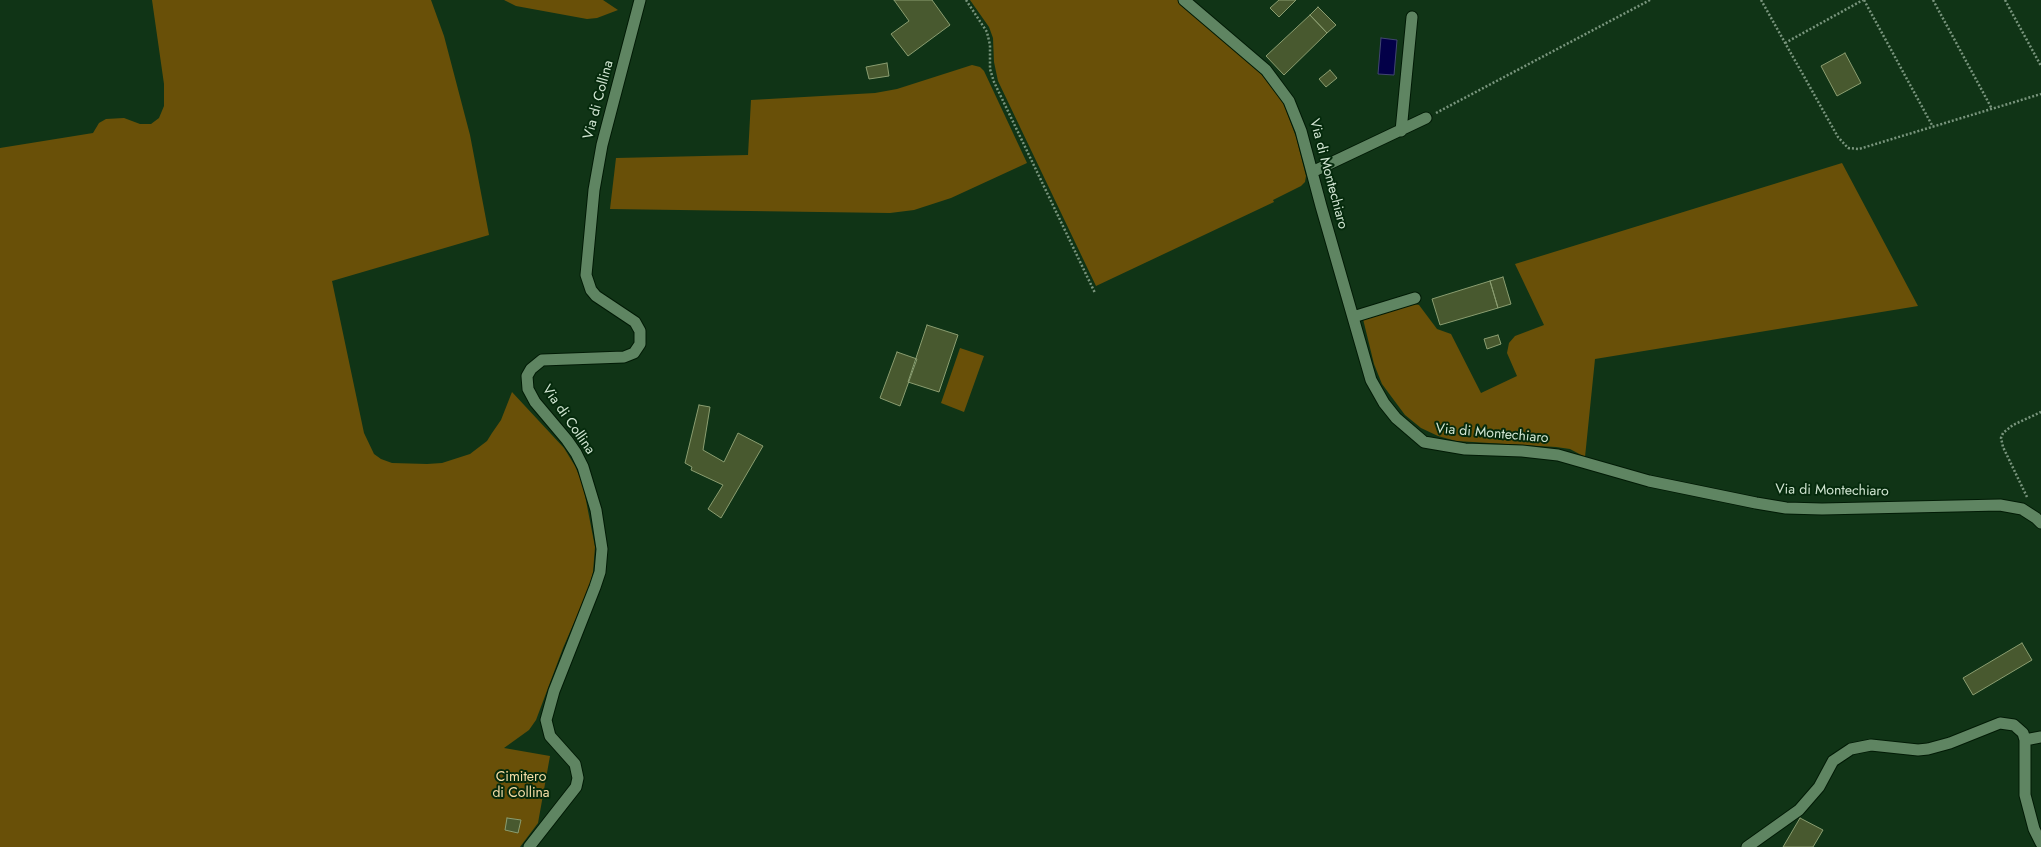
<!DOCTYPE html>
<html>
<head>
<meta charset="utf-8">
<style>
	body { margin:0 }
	canvas { display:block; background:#103416 }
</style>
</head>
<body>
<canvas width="2041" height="847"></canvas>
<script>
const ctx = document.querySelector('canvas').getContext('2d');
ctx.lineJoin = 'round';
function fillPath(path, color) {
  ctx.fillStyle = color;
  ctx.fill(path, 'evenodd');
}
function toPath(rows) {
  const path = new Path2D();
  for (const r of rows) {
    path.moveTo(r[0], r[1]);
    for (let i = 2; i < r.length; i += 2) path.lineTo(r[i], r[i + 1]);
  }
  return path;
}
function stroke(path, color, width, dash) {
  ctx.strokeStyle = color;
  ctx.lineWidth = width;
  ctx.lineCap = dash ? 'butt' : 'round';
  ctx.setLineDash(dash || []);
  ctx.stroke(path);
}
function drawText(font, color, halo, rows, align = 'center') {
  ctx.font = font + ' Jost,sans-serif';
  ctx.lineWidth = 4;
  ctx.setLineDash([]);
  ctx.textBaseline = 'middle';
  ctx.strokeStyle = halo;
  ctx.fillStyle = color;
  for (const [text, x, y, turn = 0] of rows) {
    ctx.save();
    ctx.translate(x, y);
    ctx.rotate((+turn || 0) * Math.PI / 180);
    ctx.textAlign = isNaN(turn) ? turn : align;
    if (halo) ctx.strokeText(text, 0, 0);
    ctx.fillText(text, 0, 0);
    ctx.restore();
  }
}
fillPath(toPath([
	[152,0,431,0,444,36,470,135,489,235,332,281,364,433,374,454,381,459,392,463,427,464,442,463,470,454,487,441,492,433,501,420,512,392,564,448,575,466,583,485,595,547,593,572,589,588,563,648,536,720,529,730,504,748,550,756,538,823,520,847,0,847,0,148,93,133,99,123,106,119,124,118,140,124,151,124,159,118,164,106,164,84],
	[504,0,603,0,618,10,597,18,587,19,516,6],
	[970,0,1178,0,1261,74,1283,102,1296,137,1306,176,1305,182,1301,186,1273,200,1274,202,1096,286,998,81,994,62,993,38,989,27],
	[972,65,980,67,984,71,1027,163,951,198,914,210,890,213,610,209,616,158,748,155,751,100,875,93,897,89],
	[1842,163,1918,306,1595,359,1585,457,1570,449,1556,447,1456,441,1438,436,1421,428,1405,415,1382,384,1374,364,1363,319,1414,304,1419,305,1437,329,1451,334,1481,393,1517,376,1507,353,1509,343,1515,336,1544,325,1515,264],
	[960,348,984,356,964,412,941,403]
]), '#695008');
const water = toPath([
	[1381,38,1397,40,1394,75,1378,74,1381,38]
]);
fillPath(water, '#030048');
stroke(water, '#414572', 1);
const building = toPath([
	[894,0,932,0,950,25,908,56,891,34,909,21,894,0],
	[1279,0,1296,0,1279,17,1270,8,1279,0],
	[1318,7,1336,25,1327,33,1310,15,1318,7],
	[1310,15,1327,33,1284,75,1266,56,1310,15],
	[1845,53,1861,83,1837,96,1821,66,1845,53],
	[887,63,889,76,869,79,866,67,887,63],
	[1330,70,1337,78,1326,87,1319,79,1330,70],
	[1503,277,1511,304,1498,308,1490,281,1503,277],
	[1490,281,1498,308,1440,325,1432,299,1490,281],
	[927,325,958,335,939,392,908,382,927,325],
	[1498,335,1501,344,1487,349,1484,339,1498,335],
	[897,352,917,359,900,406,880,398,897,352],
	[699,405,710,407,703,450,724,462,738,433,763,446,721,518,708,509,723,485,691,470,692,467,685,463,699,405],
	[2022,643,2032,660,1973,695,1963,678,2022,643],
	[507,818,521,820,518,833,505,830,507,818],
	[1800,818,1823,830,1813,847,1783,847,1800,818]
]);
fillPath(building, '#48592f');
stroke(building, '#8a9d70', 1);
const minor = toPath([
	[1184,0,1266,70,1289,101,1301,131,1321,206,1371,380,1384,403,1396,418,1424,442,1465,449,1522,451,1558,455,1649,481,1756,503,1786,508,1822,509,2000,505,2022,509,2036,518,2041,523],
	[1401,131,1412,17],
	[1312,172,1426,118],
	[1353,317,1415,298],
	[2025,740,2025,795,2034,829,2041,843],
	[529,847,576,787,578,778,575,764,550,736,546,720,554,691,595,587,600,572,602,549,596,510,583,467,576,453,567,440,535,402,528,389,527,376,531,369,542,360,624,357,634,353,640,344,640,331,635,322,596,296,591,290,586,275,594,190,602,145,640,0],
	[1747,847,1799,810,1819,787,1833,761,1851,749,1871,745,1918,750,1928,749,1950,743,2000,723,2014,725,2023,733,2025,740,2041,737]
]);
stroke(minor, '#011a05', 13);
stroke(toPath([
	[966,0,987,32,990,45,990,69,994,82,1095,293],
	[1761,0,1838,137,1848,148,1859,149,2041,94],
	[1864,0,1933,127],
	[1933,0,1992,109],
	[2005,0,2041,66],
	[1785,43,1863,0],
	[1436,113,1650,0],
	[2027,497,2003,447,2001,438,2003,433,2013,425,2041,412]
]), '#79957d', 2.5, [2, 2]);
stroke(minor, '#5f8562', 11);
drawText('14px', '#d2e6d3', '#052a0c', [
	["Via di Collina",599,100,-75],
	["Via di Montechiaro",1328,174,75],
	["Via di Collina",568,420,55],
	["Via di Montechiaro",1492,434,5],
	["Via di Montechiaro",1832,491,1]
]);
drawText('14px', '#f8dfa8', '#052a0c', [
	["Cimitero",521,778],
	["di Collina",521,794]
]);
</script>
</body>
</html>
